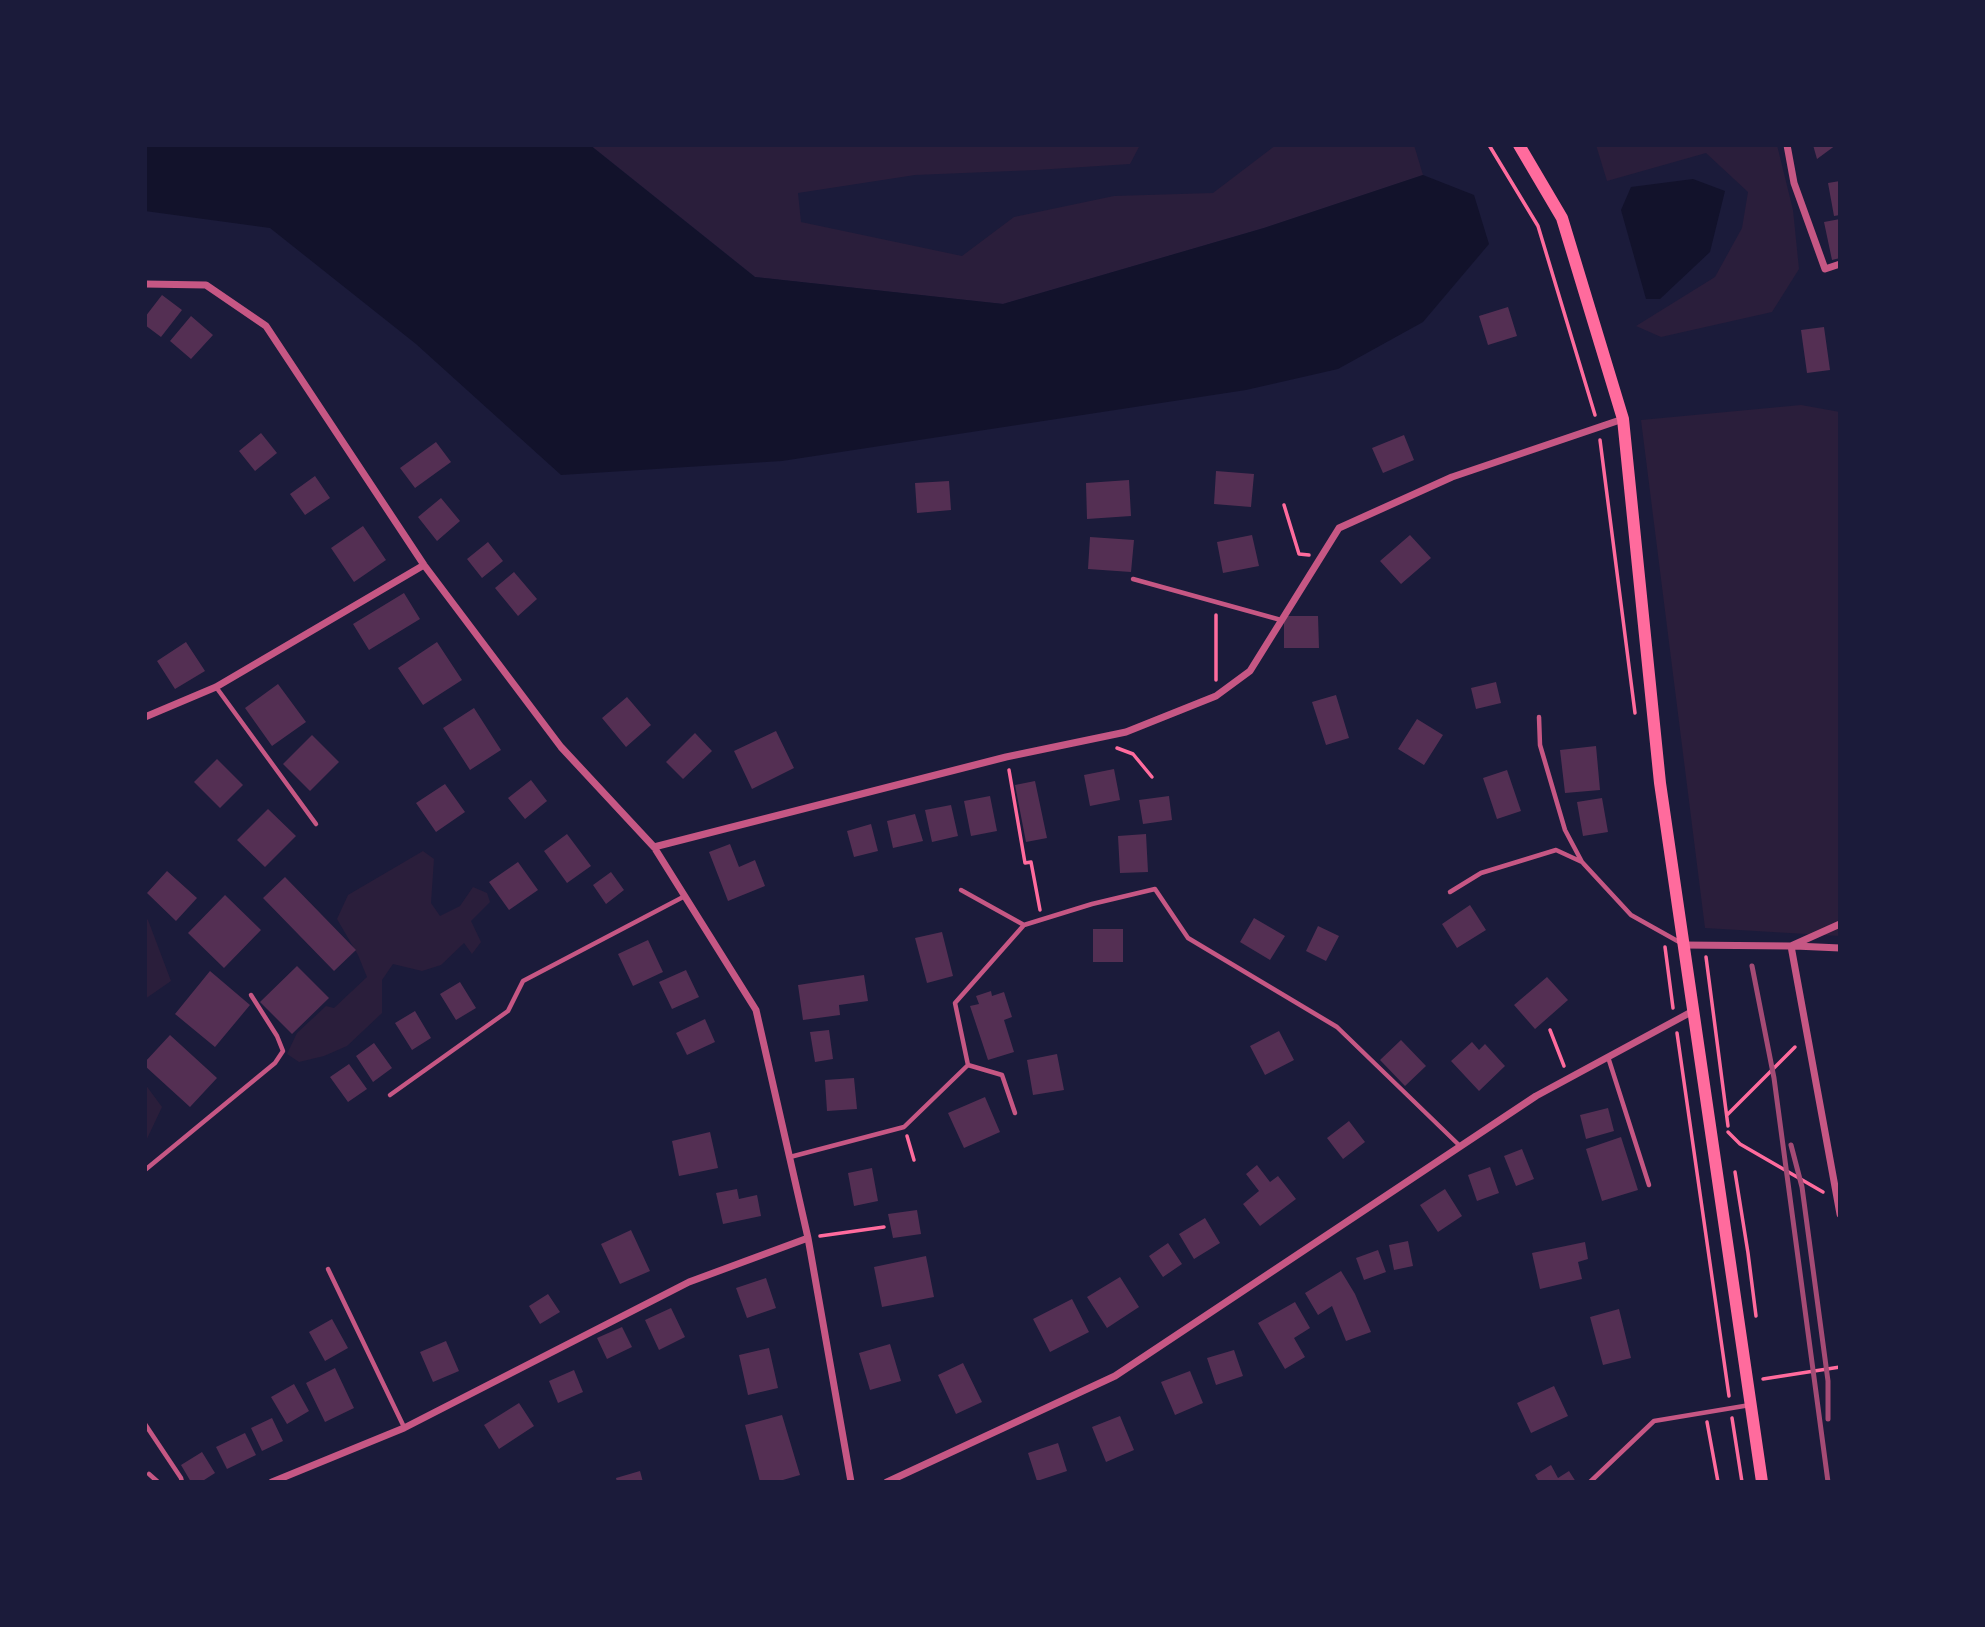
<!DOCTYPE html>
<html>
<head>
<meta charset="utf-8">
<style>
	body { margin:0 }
	#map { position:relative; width:1985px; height:1627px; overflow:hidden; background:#1b1b3a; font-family:Raleway,sans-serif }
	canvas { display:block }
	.frame { position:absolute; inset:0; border:147px solid #1b1b3a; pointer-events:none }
</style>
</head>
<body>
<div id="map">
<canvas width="1985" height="1627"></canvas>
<div class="frame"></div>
</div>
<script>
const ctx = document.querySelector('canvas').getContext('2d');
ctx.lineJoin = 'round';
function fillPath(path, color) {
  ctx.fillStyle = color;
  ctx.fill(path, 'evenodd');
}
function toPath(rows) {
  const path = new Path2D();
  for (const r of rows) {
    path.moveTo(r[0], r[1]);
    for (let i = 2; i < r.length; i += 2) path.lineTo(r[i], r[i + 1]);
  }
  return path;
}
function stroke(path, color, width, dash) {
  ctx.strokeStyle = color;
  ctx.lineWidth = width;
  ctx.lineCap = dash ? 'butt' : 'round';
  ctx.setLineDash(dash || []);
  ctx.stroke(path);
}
fillPath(toPath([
	[590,145,1140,145,1130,164,1036,170,915,175,798,193,801,222,962,256,1014,217,1114,196,1213,193,1276,145,1414,145,1423,175,1264,228,1003,304,755,277],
	[1596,145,1777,145,1793,210,1799,269,1772,312,1661,337,1636,326,1715,277,1742,228,1748,192,1706,153,1607,181],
	[1801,405,1840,412,1840,936,1705,928,1641,420],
	[423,851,434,859,431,903,440,916,460,906,473,887,487,893,490,902,471,921,481,942,472,954,464,943,441,965,422,971,393,964,382,980,382,1013,347,1046,324,1056,299,1062,287,1054,297,1033,326,1006,334,1008,367,977,358,955,337,919,348,895],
	[145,917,148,920,171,981,145,999],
	[145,1084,162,1107,145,1143]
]), '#2a1e3b');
fillPath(toPath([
	[145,145,590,145,755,277,1003,304,1264,228,1423,175,1474,195,1489,244,1423,322,1338,369,1246,390,782,461,561,475,416,344,270,228,145,211],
	[1693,179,1725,191,1710,252,1660,299,1646,299,1621,210,1631,187]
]), '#12122b');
fillPath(toPath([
	[1813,145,1836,145,1817,159],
	[1840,181,1840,215,1834,216,1828,183],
	[1840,219,1840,258,1832,260,1824,222],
	[162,295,182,310,161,337,145,325,145,317],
	[1508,307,1517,336,1488,345,1479,316],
	[191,316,213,335,191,359,170,341],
	[1824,327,1830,370,1807,373,1801,330],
	[261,433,277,453,255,471,239,451],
	[1404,435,1414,460,1383,473,1372,448],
	[436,442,451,462,415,488,400,468],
	[1216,471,1254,474,1251,507,1214,504],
	[315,476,330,498,305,515,290,494],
	[1129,480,1131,516,1087,519,1086,483],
	[949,481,951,510,917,513,915,483],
	[441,498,460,521,437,541,418,517],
	[363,526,386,560,354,582,331,548],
	[1252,535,1259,566,1223,573,1217,542],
	[1410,535,1431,558,1401,584,1380,561],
	[1090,537,1134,540,1131,572,1088,569],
	[488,542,503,561,482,578,467,559],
	[514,572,537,599,518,616,495,588],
	[404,593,420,619,369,650,353,624],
	[1284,616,1318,616,1319,648,1284,648],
	[186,642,205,671,175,689,157,661],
	[437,642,462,680,423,705,398,668],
	[1496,682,1501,703,1476,709,1471,688],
	[278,684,306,722,272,746,245,708],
	[1336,695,1349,738,1326,745,1312,702],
	[627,697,651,725,626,747,602,718],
	[474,708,501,750,470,770,443,728],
	[1417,719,1443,735,1424,765,1398,749],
	[776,731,794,768,752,789,734,751],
	[695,733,712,751,683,779,666,762],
	[312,735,339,762,310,791,283,764],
	[1596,746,1600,790,1565,793,1560,750],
	[217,759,243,785,220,808,194,782],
	[1114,769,1120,800,1090,806,1084,775],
	[1507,770,1521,811,1497,819,1483,778],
	[531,780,547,801,525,819,508,798],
	[1035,781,1047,838,1026,842,1015,785],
	[445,784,465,812,436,832,416,803],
	[990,796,997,831,971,836,964,801],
	[1169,796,1172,820,1143,824,1139,800],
	[1602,798,1608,832,1583,836,1577,802],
	[951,805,958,836,932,842,925,810],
	[268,809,296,836,265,867,237,840],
	[915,814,923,841,893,848,887,821],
	[871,824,878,851,854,857,847,831],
	[567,834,591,866,567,883,544,851],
	[1146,834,1148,872,1120,873,1118,836],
	[730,844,739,867,755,860,765,886,728,901,709,852],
	[518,862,538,890,509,910,489,882],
	[167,871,197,898,176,921,147,893],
	[611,872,624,890,606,904,593,885],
	[285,877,356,950,334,971,263,898],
	[225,895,261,930,224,968,188,933],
	[1470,905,1486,930,1457,948,1442,924],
	[1254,918,1285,936,1270,960,1240,942],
	[1318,926,1339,936,1326,961,1306,951],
	[1093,929,1123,929,1123,962,1093,962],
	[942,932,953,976,927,983,915,938],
	[648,940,663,972,633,986,618,954],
	[297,966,329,998,292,1034,260,1002],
	[686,970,699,997,672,1009,659,982],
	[210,971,250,1005,215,1047,175,1014],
	[864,975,868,1001,839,1005,840,1015,803,1020,798,985],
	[1547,977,1568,1000,1535,1029,1514,1005],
	[460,982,476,1008,456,1020,440,994],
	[991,991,992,996,1004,992,1012,1017,1004,1020,1014,1052,988,1060,970,1006,979,1004,976,996],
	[415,1011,431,1038,412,1050,395,1023],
	[705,1019,715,1042,687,1055,676,1033],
	[829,1030,833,1059,815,1062,810,1032],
	[1279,1031,1294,1060,1265,1075,1250,1046],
	[170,1035,217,1078,190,1107,145,1066,145,1062],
	[1401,1040,1426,1066,1405,1086,1380,1060],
	[1472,1042,1479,1050,1485,1044,1505,1066,1479,1091,1451,1061],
	[374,1043,392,1068,373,1082,356,1056],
	[1057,1054,1064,1090,1033,1095,1027,1060],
	[349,1064,367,1089,348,1102,330,1077],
	[854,1078,857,1109,827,1111,825,1080],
	[985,1097,1000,1132,964,1148,948,1113],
	[1608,1108,1614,1131,1586,1139,1580,1115],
	[1349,1121,1365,1142,1343,1159,1327,1138],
	[710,1132,718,1168,679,1176,672,1141],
	[1621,1137,1638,1190,1602,1201,1586,1149],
	[1522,1149,1534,1179,1516,1186,1504,1156],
	[1257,1165,1270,1182,1278,1176,1296,1199,1260,1226,1243,1204,1259,1191,1246,1174],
	[1490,1167,1499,1193,1477,1201,1468,1175],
	[872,1168,878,1201,854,1206,848,1173],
	[737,1189,739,1199,757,1195,761,1216,723,1224,716,1193],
	[1445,1189,1462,1216,1438,1232,1420,1205],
	[917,1210,921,1234,893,1238,888,1214],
	[1205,1218,1220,1243,1194,1259,1179,1234],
	[631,1230,650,1271,620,1284,601,1244],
	[1408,1241,1413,1266,1394,1270,1389,1245],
	[1585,1242,1588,1259,1578,1262,1582,1279,1540,1289,1532,1253],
	[1168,1243,1182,1264,1163,1277,1149,1256],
	[1378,1250,1386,1272,1364,1280,1356,1258],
	[926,1256,934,1297,882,1307,874,1267],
	[1341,1271,1355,1294,1371,1332,1346,1341,1332,1306,1318,1315,1305,1293],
	[1120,1277,1139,1307,1107,1328,1087,1297],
	[766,1278,776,1308,747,1318,736,1288],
	[548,1294,560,1312,540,1324,529,1306],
	[1072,1299,1089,1332,1050,1352,1033,1319],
	[1295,1302,1310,1328,1294,1338,1305,1357,1285,1369,1258,1323],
	[671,1308,685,1337,659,1350,645,1320],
	[1619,1309,1631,1358,1603,1365,1590,1317],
	[332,1319,348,1348,325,1361,309,1332],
	[622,1327,632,1347,607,1359,597,1338],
	[446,1341,459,1371,433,1382,420,1352],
	[890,1344,901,1381,870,1390,859,1353],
	[769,1348,778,1388,748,1395,739,1355],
	[1234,1350,1243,1376,1216,1385,1207,1358],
	[963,1363,982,1402,956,1414,938,1375],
	[335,1368,354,1408,325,1422,306,1383],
	[574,1370,583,1392,558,1403,549,1381],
	[1190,1371,1203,1403,1175,1415,1161,1382],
	[294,1384,309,1411,287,1424,271,1397],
	[1554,1386,1568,1416,1531,1433,1517,1403],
	[519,1403,534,1426,499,1449,484,1425],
	[782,1415,800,1475,776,1482,760,1482,745,1425],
	[1120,1416,1134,1450,1106,1462,1092,1427],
	[272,1418,283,1441,262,1451,251,1428],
	[245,1433,256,1455,227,1469,216,1447],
	[1058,1443,1067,1471,1037,1481,1028,1453],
	[202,1452,215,1473,201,1482,191,1482,181,1465],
	[1551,1465,1558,1478,1569,1471,1576,1482,1539,1482,1535,1475],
	[640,1471,643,1482,617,1482,616,1478]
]), '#542f53');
stroke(toPath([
	[1489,145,1538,226,1595,415],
	[1600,440,1635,713],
	[1284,505,1299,554,1309,555],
	[1216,615,1216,680],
	[1117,748,1133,754,1152,777],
	[1009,770,1025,863,1031,862,1040,910],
	[1665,947,1673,1008],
	[1706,957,1728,1126],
	[1550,1030,1564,1066],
	[1677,1033,1729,1396],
	[1727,1115,1795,1047],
	[1728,1132,1740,1144,1823,1192],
	[907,1136,914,1160],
	[1735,1172,1748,1253,1756,1316],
	[820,1236,884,1227],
	[1763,1379,1840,1367],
	[1732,1418,1742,1482],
	[1707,1422,1718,1482]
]), '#ff6b9d', 3.5);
stroke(toPath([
	[1133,579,1281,620],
	[216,687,316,824],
	[1539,717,1540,745,1565,830,1582,862],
	[961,890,1024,925],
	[1450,892,1481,873,1556,850,1582,862,1631,915,1681,943],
	[1608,1057,1649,1185],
	[968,1065,1002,1075,1015,1113],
	[390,1095,508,1011,523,981,685,896],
	[790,1157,904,1127,968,1065,955,1003,1024,925,1092,904,1155,889,1188,938,1337,1027,1460,1146],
	[145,1170,275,1063,283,1051,277,1036,251,995],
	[328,1269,404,1427],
	[145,1424,181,1478,182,1482],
	[149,1474,158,1482],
	[1590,1482,1654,1421,1750,1405]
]), '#c65784', 4.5);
stroke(toPath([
	[1787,145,1794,183,1825,269,1840,264],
	[145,284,206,285,266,326,424,565,561,747,654,847,756,1010,808,1238,851,1482],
	[145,717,216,687,424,565],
	[654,847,1006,757,1126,732,1216,696,1250,671,1339,528,1452,477,1623,419],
	[1683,945,1791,946,1840,1214],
	[1791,946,1840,924],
	[1795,946,1840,948],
	[272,1482,404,1428,689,1282,808,1238],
	[887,1482,1115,1376,1536,1096,1693,1011]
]), '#c65784', 7);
stroke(toPath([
	[1519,145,1562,218,1623,419,1660,783,1762,1482]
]), '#ff6b9d', 12);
stroke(toPath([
	[1752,966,1774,1078,1828,1482],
	[1791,1145,1802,1187,1828,1381,1828,1419]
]), '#a44b75', 5);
</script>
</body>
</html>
